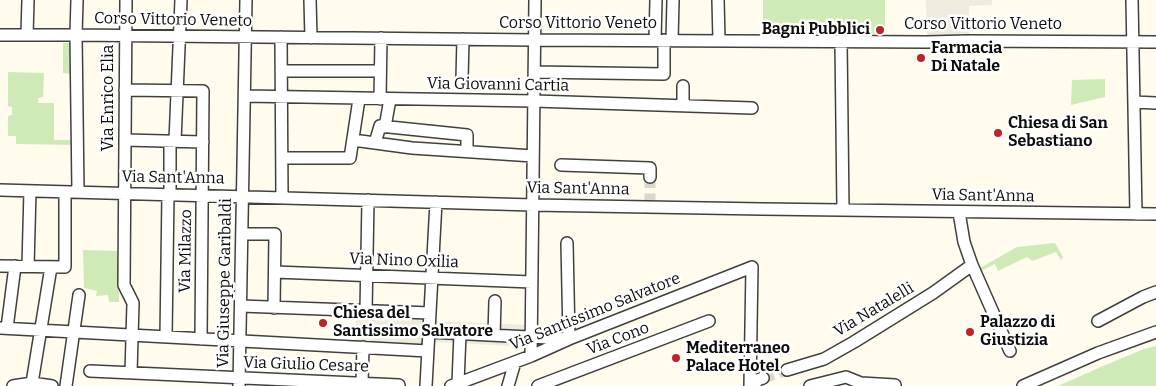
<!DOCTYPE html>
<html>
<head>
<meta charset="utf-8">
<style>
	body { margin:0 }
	canvas { display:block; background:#fffcee }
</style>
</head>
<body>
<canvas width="1156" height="386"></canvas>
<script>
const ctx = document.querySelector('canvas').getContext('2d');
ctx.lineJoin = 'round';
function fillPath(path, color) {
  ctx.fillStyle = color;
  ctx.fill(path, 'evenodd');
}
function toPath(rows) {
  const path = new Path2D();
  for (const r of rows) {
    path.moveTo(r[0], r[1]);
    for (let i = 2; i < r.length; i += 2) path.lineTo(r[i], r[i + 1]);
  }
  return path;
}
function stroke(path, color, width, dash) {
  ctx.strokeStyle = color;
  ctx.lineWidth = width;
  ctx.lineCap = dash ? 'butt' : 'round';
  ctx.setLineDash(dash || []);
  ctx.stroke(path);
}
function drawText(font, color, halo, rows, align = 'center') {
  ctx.font = font + ' Bitter,serif';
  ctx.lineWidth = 5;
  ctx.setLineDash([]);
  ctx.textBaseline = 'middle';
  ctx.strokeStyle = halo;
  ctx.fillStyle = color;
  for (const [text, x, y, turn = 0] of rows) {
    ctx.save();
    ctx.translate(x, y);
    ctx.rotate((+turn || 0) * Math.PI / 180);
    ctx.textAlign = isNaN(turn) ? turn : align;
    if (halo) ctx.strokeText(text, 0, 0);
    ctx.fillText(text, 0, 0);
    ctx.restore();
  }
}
fillPath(toPath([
	[763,0,885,0,885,34,763,33],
	[63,43,74,43,74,74,63,73],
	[8,72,44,73,43,97,38,98,38,103,54,103,54,140,74,140,74,145,16,144,16,136,8,136,8,116,12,115,12,107,8,106],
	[1105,79,1105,97,1071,105,1072,80],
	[1055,243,1063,257,1061,260,1056,252,1032,261,1027,257,998,271,995,264,981,271,978,269,1017,247],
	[83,250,120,251,119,302,109,302,108,295,96,296,97,291,84,288],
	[1156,346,1156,386,1058,386,1103,366,1144,349]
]), '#d0eab7');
fillPath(toPath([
	[926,0,992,0,992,5,969,6,969,41,927,42],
	[382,308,434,321,531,325,531,347,432,342,431,356,355,343,356,314]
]), '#efebdd');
stroke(toPath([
	[650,177,650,207],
	[763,378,787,370]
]), '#dbd8cc', 11, [11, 5.5]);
const street = toPath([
	[77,0,76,35,78,192],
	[126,0,124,285,133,303,131,373],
	[310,0,311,38],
	[718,0,719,40],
	[1132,0,1136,214],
	[0,35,76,35,535,40,927,42,969,41,1156,42],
	[27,35,28,0],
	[281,37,282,197],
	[655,40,656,0],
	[672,40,673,0],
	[841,41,843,210],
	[281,71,380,71],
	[534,72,664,74,664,40],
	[462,79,463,39],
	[125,90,203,91,201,339],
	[245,96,534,101,752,108],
	[380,99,381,38],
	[1134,102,1156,103],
	[683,105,683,86],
	[385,127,390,99],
	[125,140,203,142],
	[353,140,412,148,533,156],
	[170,141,170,195],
	[175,141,181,0],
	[375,143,380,126,467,135,467,151],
	[282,158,350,158,359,99],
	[561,165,650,168,650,177],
	[0,190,533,205,762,209,1156,214],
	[959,212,964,242,972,265,1010,351],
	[242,234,275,234,274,308],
	[0,266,65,267,65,192],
	[28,266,30,191],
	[275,272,532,282],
	[241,306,430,313],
	[366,311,368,200],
	[1098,321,1143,297,1156,292],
	[0,328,428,351],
	[7,328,15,266],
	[429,332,569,339,567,243],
	[494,335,495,301],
	[166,337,168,194],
	[531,356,535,0],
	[787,370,824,359,854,342,933,293,972,265],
	[90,371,399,385],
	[32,383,51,267],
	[362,383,363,347],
	[458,383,460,334],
	[13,386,32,383,52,386],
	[66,386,79,295],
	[239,386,246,0],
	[426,386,436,202],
	[451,386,531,356,569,339,752,267,750,386],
	[508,386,515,362],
	[538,386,709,321],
	[755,386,755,381,763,378],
	[810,386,846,377,861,383,895,385],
	[1023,386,1098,353,1156,332]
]);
stroke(street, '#404040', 14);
stroke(street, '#fff', 11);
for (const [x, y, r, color] of [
	[880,30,5,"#c12226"],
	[921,58,5,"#c12226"],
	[998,133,5,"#c12226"],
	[323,323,5,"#c12226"],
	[970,332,5,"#c12226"],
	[676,358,5,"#c12226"]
]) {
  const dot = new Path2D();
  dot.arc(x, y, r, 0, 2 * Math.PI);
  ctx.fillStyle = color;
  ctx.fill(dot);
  stroke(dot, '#fff', 2);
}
drawText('16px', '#0d0d0d', '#fff', [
	["Corso Vittorio Veneto",173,20,1],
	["Corso Vittorio Veneto",578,24],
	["Corso Vittorio Veneto",983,25],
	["Via Giovanni Cartia",498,85,1],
	["Via Enrico Elia",109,98,-90],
	["Via Sant'Anna",173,178,1],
	["Via Sant'Anna",578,189,1],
	["Via Sant'Anna",983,196,1],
	["Via Milazzo",186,251,-89],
	["Via Nino Oxilia",404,261,2],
	["Via Giuseppe Garibaldi",225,283,-89],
	["Via Natalelli",874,310,-31],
	["Via Santissimo Salvatore",595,312,-22],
	["Via Cono",618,339,-21],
	["Via Giulio Cesare",306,365,2]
]);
drawText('bold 16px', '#0d0d0d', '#fff', [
	["Bagni Pubblici",870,30,"right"],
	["Farmacia",931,49],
	["Di Natale",931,67],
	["Chiesa di San",1008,124],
	["Sebastiano",1008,142],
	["Chiesa del",333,314],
	["Santissimo Salvatore",333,332],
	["Palazzo di",980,323],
	["Giustizia",980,341],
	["Mediterraneo",686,349],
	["Palace Hotel",686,367]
], 'left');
</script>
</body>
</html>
